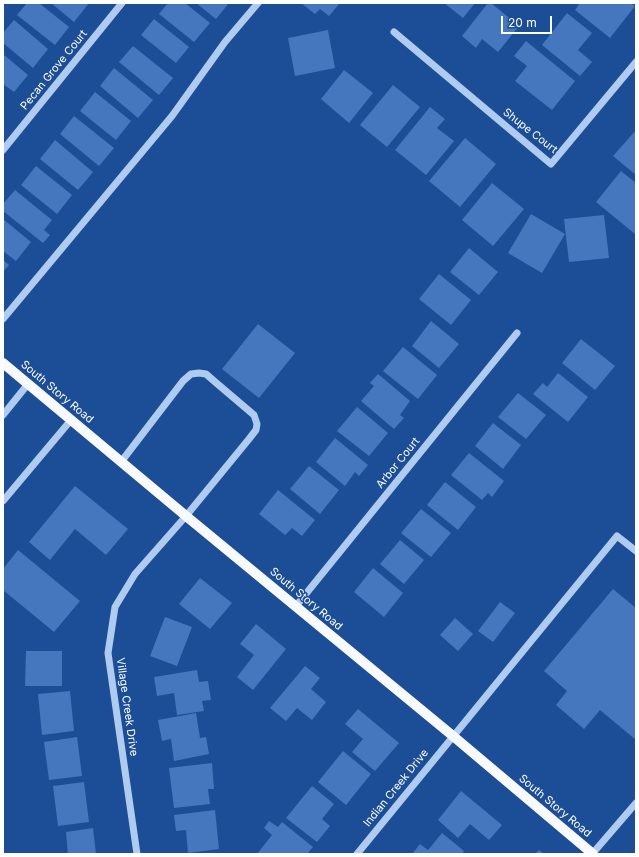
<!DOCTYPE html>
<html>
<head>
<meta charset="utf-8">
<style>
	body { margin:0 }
	#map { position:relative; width:639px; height:857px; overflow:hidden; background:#1b4e96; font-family:Inter,sans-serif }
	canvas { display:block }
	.frame { position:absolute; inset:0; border:4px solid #fff; pointer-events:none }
	.scale { position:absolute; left:501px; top:16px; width:51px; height:18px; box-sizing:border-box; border:2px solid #fff; border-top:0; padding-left:5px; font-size:12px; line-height:14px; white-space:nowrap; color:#fff; -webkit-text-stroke:3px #1b4e96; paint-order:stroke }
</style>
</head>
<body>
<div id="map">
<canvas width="639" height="857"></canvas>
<div class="frame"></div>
<div class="scale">20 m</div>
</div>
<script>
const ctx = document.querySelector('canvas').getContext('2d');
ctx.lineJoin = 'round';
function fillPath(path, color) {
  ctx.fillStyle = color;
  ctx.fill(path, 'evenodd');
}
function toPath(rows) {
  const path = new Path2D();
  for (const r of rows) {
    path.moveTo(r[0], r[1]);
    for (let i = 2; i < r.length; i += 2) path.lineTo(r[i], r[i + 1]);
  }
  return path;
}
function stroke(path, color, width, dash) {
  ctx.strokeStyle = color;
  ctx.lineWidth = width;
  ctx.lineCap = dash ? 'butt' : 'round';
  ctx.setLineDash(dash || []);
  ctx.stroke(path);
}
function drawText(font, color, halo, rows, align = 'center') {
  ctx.font = font + ' Inter,sans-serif';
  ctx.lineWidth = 3;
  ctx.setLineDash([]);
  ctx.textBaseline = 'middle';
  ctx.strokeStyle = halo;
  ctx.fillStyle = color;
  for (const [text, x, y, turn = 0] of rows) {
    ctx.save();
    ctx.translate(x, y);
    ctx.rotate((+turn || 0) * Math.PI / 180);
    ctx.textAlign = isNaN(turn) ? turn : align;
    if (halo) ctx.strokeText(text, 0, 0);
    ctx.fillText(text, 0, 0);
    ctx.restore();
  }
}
fillPath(toPath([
	[27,3,39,3,69,27,55,45,17,15],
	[51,3,89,3,74,22],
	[168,3,185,3,210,23,194,42,159,14],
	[196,3,229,3,216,19],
	[301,3,340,3,329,16,320,9,315,14],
	[444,3,475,3,463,18],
	[488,3,491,3,519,26,498,52,482,39,476,48,462,36],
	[580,3,631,3,635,6,610,38,575,10],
	[567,13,592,33,578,50,592,62,580,76,542,45],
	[154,19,189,47,176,63,141,35],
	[14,20,48,49,33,68,3,43,3,33],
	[328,30,335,68,295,76,288,38],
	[526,41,575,81,552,110,515,81,527,66,514,56],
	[133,46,173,78,159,95,119,62],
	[3,54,28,75,14,92,3,84],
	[114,68,153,100,138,118,100,86],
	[344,70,373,93,349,123,321,99],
	[393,85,420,107,387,147,360,125],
	[95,92,131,121,116,140,80,111],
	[430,107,445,119,437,128,454,141,426,175,395,150],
	[74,116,114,148,99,166,60,134],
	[636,130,636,175,613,156],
	[465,138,496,164,460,207,429,181],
	[55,140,93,172,78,190,40,159],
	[36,166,72,195,57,214,21,185],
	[621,171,636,183,636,233,635,234,596,202],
	[492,183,524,209,493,246,462,220],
	[15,190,52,220,44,230,50,235,43,243,3,211,3,204],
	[531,214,565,234,542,273,508,253],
	[604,215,609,258,569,262,564,219],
	[3,219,31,242,16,261,3,251],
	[469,248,498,272,479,295,450,272],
	[3,260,9,265,3,272],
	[439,274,471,300,451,325,419,299],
	[431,321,459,344,439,368,412,346],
	[258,324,295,353,259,398,222,369],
	[581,339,615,366,595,390,562,363],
	[403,347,437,375,418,399,383,371],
	[558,373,588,397,568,422,533,394,543,383,547,387],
	[378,374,410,401,400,415,404,418,394,429,361,401,374,386,370,383],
	[518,393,546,415,526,439,498,417],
	[357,407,388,433,369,456,337,431],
	[493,423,521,445,503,469,475,446],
	[335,438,368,465,359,476,355,472,345,486,316,462],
	[469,453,504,481,492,497,488,493,482,500,451,475],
	[309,466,339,490,320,514,290,489],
	[445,482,476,507,458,530,427,505],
	[75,486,128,529,106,555,75,529,50,560,29,542],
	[278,490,315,520,302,536,292,528,285,535,259,514],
	[421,509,451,533,431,557,401,533],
	[400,540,424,560,404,584,380,564],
	[18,550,80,601,54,632,3,590,3,569],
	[373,568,403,593,384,617,354,592],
	[200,578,232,603,210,629,179,604],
	[613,589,636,608,636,740,600,710,584,729,556,705,567,691,544,671],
	[500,602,515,613,493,642,478,631],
	[165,617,192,627,177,666,150,656],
	[455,618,473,634,458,651,440,635],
	[256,624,286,649,253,690,237,677,254,655,240,644],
	[26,651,62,651,62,686,25,686],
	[305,666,320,678,311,689,326,702,312,720,297,708,286,721,270,708],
	[197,670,199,682,208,681,211,700,202,701,204,711,177,715,174,693,157,696,154,677],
	[70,691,74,731,42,735,38,694],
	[358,709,399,743,375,771,352,752,363,739,345,724],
	[196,713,200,738,206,737,209,754,174,761,171,739,162,741,158,720],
	[77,737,82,776,49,780,44,742],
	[343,751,371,774,346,805,318,782],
	[212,763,214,789,208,789,210,804,174,808,169,768],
	[84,782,89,822,58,826,53,786],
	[312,786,334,804,322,819,330,826,317,842,286,818],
	[461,791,502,825,489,840,470,824,458,838,438,820],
	[215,810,219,849,188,853,186,830,176,831,174,815],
	[269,821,278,827,282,822,313,847,307,854,257,854,272,835,264,828],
	[93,828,96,854,68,854,66,832],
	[442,833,464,851,462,854,412,854,420,844,428,850],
	[539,850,544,854,535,854]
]), '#4477bd');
stroke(toPath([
	[394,32,551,164,636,62],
	[3,150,122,3],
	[3,319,172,116,225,42,258,3],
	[3,415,28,384],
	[121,462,183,381,191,374,199,373,206,374,214,381,254,415,257,424,256,430,249,439,186,516,135,574,115,607,108,653,137,854],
	[3,501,71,420],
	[296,606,517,333],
	[593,853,636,803],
	[357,854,617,536,636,551]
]), '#afcbf0', 7);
stroke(toPath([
	[3,363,186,516,453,736,593,854]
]), '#f8faff', 10);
drawText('11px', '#fff', '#1b4e96', [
	["Pecan Grove Court",54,70,-51],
	["Shupe Court",530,131,38],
	["South Story Road",57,392,40],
	["Arbor Court",398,463,-51],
	["South Story Road",306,599,40],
	["Village Creek Drive",127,707,82],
	["Indian Creek Drive",396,788,-51],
	["South Story Road",555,806,40]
]);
</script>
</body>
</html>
